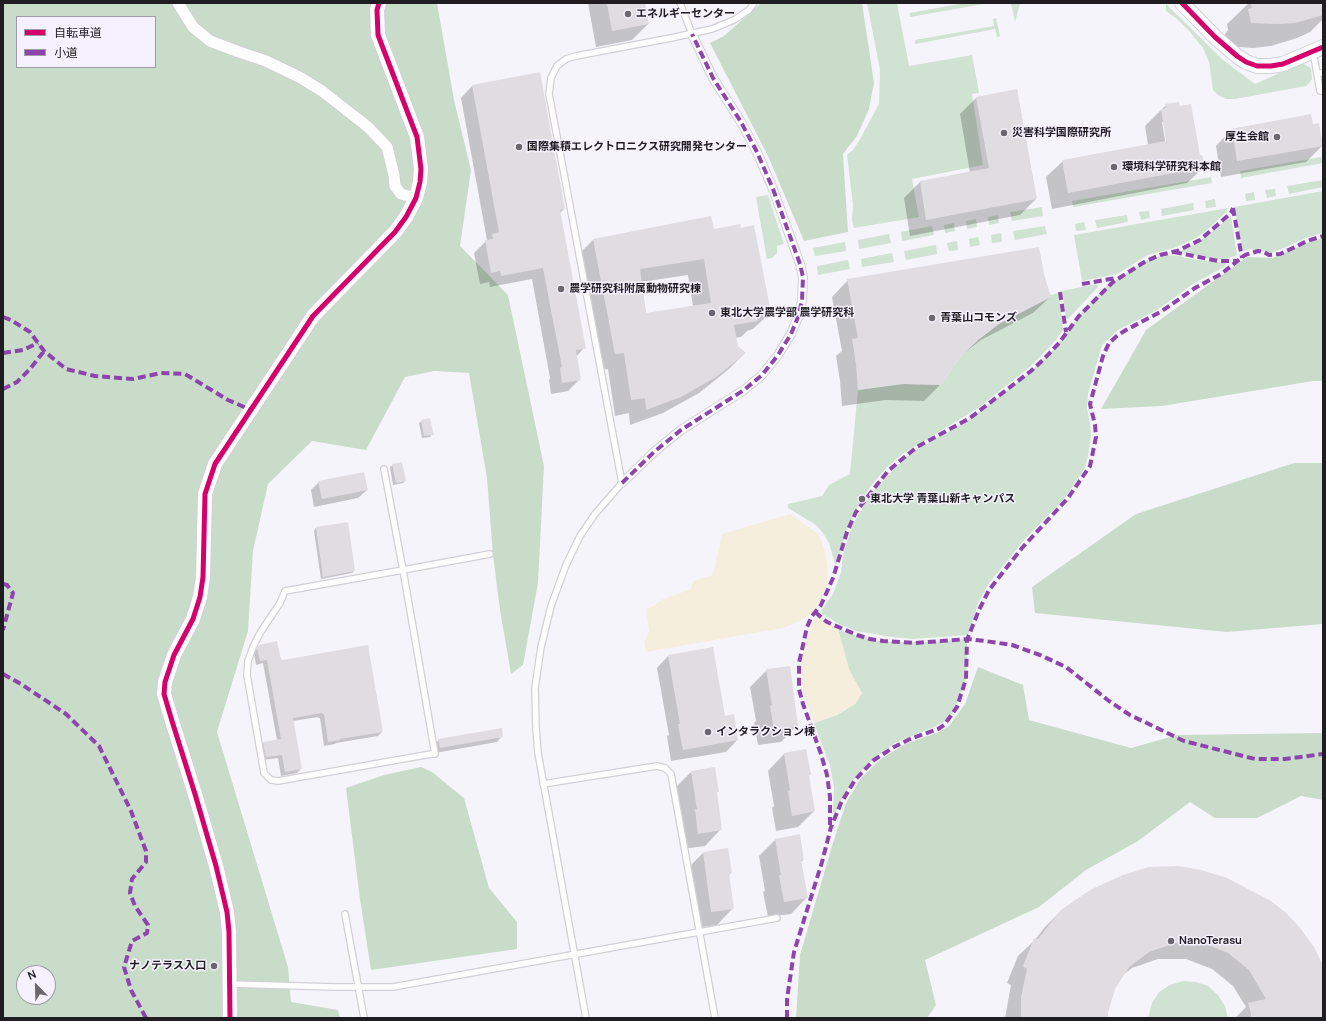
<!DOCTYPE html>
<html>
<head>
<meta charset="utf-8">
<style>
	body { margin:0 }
	#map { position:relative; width:1326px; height:1021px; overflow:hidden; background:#f6f4fb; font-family:Manrope,"Noto Sans JP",sans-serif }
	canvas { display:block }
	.frame { position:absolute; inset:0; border:4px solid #1f1d22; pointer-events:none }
	.legend { position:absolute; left:16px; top:16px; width:140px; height:52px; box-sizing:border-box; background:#f5f1fe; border:1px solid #9f9ca6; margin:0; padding:5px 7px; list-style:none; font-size:12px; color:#1f1d22 }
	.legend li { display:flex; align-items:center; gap:8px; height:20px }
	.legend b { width:20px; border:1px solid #9f9ca6 }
	.north { position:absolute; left:16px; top:965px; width:40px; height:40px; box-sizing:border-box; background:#f5f1fe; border:1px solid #9f9ca6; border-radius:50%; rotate:337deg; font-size:11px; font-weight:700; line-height:16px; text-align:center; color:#1f1d22 }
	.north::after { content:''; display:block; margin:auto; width:14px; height:18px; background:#6a686e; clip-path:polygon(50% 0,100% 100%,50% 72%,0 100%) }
</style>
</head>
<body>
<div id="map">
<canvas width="1326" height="1021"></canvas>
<div class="frame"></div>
<ul class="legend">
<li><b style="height:5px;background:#d6006c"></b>自転車道</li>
<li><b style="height:5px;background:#8e44ad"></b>小道</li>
</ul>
<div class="north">N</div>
</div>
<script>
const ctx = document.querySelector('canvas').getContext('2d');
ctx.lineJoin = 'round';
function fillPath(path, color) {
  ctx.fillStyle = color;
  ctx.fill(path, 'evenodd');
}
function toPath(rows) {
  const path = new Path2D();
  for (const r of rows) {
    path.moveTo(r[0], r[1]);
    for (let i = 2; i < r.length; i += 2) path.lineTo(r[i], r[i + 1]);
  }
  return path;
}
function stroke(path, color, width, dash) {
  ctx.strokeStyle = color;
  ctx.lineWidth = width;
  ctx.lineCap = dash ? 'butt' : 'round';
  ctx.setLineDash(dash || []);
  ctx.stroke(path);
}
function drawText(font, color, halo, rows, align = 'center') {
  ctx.font = font + ' Manrope,"Noto Sans JP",sans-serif';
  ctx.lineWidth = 3;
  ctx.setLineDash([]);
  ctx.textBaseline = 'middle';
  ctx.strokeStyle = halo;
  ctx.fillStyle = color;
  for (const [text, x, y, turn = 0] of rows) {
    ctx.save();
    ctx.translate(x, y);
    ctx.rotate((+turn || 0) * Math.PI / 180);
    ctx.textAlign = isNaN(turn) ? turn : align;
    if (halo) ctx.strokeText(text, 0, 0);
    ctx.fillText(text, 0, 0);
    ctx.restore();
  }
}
fillPath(toPath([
	[867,3,897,3,909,66,972,55,979,93,972,94,983,165,912,179,919,217,854,228,852,220,853,205,847,155,853,150,860,139,879,104,880,70],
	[964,3,989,3,910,17,910,13],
	[1011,3,1020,3,1015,22],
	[1166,4,1223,60,1255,84,1302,63,1311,68,1312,79,1310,82,1306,86,1235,99,1226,99,1218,95,1213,90,1209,62,1203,48,1190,32,1177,19,1166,11],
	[996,18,1000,36,997,37,995,29,915,44,915,40,994,26,993,19],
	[1321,157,1323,163,1241,178,1240,171],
	[1211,177,1212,183,1073,207,1072,201],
	[1323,180,1323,187,1289,194,1287,186],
	[1275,189,1276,196,1267,198,1265,190],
	[1323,191,1323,233,1306,238,1272,253,1250,249,1243,251,1234,207],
	[1254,192,1255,200,1246,201,1245,194],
	[768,195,784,244,777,246,777,253,772,258,767,259,756,197],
	[1215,199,1216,207,1206,208,1205,201],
	[1193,203,1194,210,1162,216,1161,209],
	[1042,207,1043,216,1012,221,1010,212],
	[1228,208,1226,212,1208,229,1196,238,1174,248,1148,255,1117,274,1082,281,1074,235],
	[1149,211,1150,218,1141,220,1139,212],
	[998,215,999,223,989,225,988,217],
	[1127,215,1128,222,1097,228,1095,220],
	[1231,216,1237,255,1227,259,1211,259,1182,252,1183,250,1200,241],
	[976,219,977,227,967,229,966,221],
	[1084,222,1086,230,1076,231,1075,224],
	[954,223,955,231,945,233,944,225],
	[932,226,934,235,902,241,901,232],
	[1045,226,1047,234,1015,240,1013,231],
	[1001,233,1002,242,992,243,991,235],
	[889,234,891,243,859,249,858,240],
	[978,237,980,245,970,247,969,239],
	[957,241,958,250,949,251,947,243],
	[845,242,846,251,815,256,813,248],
	[936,245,937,254,906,260,904,251],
	[892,253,894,262,862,267,861,259],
	[1168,255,1179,256,1191,259,1227,263,1224,267,1193,284,1157,310,1118,330,1102,345,1088,394,1087,409,1090,422,1091,436,1088,456,1085,468,1064,499,1025,539,989,583,979,601,968,635,913,639,892,637,856,631,839,624,822,614,821,611,833,594,841,572,843,555,852,526,870,495,894,469,911,453,970,419,1028,374,1054,349,1086,307,1107,286,1145,261,1157,257],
	[848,260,850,269,818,275,817,266],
	[1096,284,1098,286,1097,288,1068,319,1066,318,1062,291],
	[1059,293,1063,330,1055,341,1031,366,978,408,904,453,887,467,870,487,859,504,848,526,837,564,835,564,829,543,823,533,816,525,788,508,788,504,822,496,829,485,850,474,858,390,903,384,941,385,960,357,978,340,999,324,1050,297,1050,295],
	[838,629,851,634,883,642,930,642,966,639,967,641,967,667,965,683,959,698,955,710,945,721,934,727,895,743,876,757,863,769,851,783,840,802,836,812,833,812,834,787,830,766,814,723,837,715,855,704,862,693,849,671],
	[1183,981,1196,982,1208,986,1218,995,1225,1006,1228,1018,1148,1018,1152,1003,1159,992,1170,985]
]), '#d0e2d1');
fillPath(toPath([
	[3,3,437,3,454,100,471,170,460,246,508,295,544,466,538,583,523,665,511,674,500,610,493,555,487,478,469,373,434,371,405,377,366,450,312,441,268,484,253,551,248,631,217,732,288,967,291,1002,338,1010,340,1018,3,1018],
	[17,17,155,17,155,67,17,67],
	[24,973,48,973,48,997,24,997],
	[761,3,862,3,874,83,869,109,857,136,843,154,848,232,804,241,768,156,710,43,724,36],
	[1323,238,1323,381,1313,381,1162,406,1101,409,1146,330,1247,257,1273,258,1310,242],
	[1294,463,1323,463,1323,624,1227,632,1035,613,1032,587,1136,514],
	[978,667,1023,685,1029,720,1131,748,1177,735,1323,733,1323,800,1301,796,1257,818,1215,818,1190,802,1138,841,1086,870,1039,907,925,960,936,1005,927,1018,796,1018,800,955,832,846,846,803,861,778,881,759,905,744,939,732,949,726,965,704],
	[421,767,432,772,464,798,489,888,517,922,517,949,371,970,360,899,346,788,384,775]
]), '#c9dcca');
fillPath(toPath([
	[790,514,818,534,825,550,828,572,826,587,818,605,810,615,798,622,783,628,646,652,644,642,649,631,646,609,654,606,661,600,691,589,693,581,713,575,722,534],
	[816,617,820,617,838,629,849,669,862,693,855,704,837,715,814,723,803,693,801,676,804,645,812,625]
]), '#f5eedd');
fillPath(toPath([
	[588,3,644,3,648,24,632,40,596,47],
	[1249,3,1323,3,1323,19,1310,32,1297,38,1271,46,1253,48,1227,46,1225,34,1228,30,1227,24],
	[472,86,564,209,560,213,584,348,576,357,580,379,568,391,551,394,549,380,550,378,532,279,490,287,489,282,480,284,474,253,487,240,461,98],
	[1017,90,1036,199,1020,215,910,236,904,198,920,182,970,173,960,114,976,98],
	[1166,105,1179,107,1204,167,1187,183,1052,209,1046,177,1063,161,1148,145,1145,126],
	[1162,122,1164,122,1168,145,1166,146],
	[1310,115,1312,125,1322,146,1306,162,1221,177,1216,146,1232,129],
	[713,230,770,313,753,329,747,331,741,337,735,338,737,347,745,353,729,369,699,393,663,413,630,425,629,413,615,416,608,369,598,370,577,256,593,240],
	[688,275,693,306,646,314,641,282],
	[1043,274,1050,297,1033,313,981,340,960,356,940,385,924,401,886,400,842,406,840,381,836,356,842,351,832,297,848,280],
	[422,421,432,434,430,437,422,438,419,423],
	[393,465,405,481,403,483,393,485,390,467],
	[319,482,367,490,358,498,314,507,311,490],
	[316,528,354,571,352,573,321,579,314,531],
	[259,646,280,660,382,732,378,736,336,743,335,744,324,746,320,718,318,718,318,717,293,721,301,769,297,773,281,776,278,758,262,760,259,747,263,743,277,740,263,663,256,665,254,653],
	[668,656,725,717,737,740,726,752,671,761,667,736,669,735,657,668],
	[767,670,797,725,781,742,758,745,754,723,756,721,750,687],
	[502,736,497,742,435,753,433,745,439,740],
	[806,750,810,774,808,777,814,811,798,827,776,831,772,808,774,806,768,771,784,754],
	[691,772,718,792,716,793,721,829,705,846,682,849,675,788],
	[775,840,803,860,801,862,807,897,791,914,768,917,763,892,765,891,759,856],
	[703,853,731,873,728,876,733,908,717,925,695,928,687,869],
	[1061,911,1323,967,1323,1018,1235,1018,1246,1007,1233,986,1212,969,1186,959,1158,959,1132,968,1123,975,1114,988,1107,1013,1107,1018,1005,1018,1011,985,1007,983,1018,956,1035,940,1044,928]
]), '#0003');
fillPath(toPath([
	[607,3,645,3,649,24,612,31],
	[1251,3,1323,3,1323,15,1295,23,1277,24,1251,23,1248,9,1252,8],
	[540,72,565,209,560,210,586,349,576,350,581,380,562,383,560,368,562,367,543,268,501,276,500,271,491,273,485,240,493,239,492,234,499,232,472,85],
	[1017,89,1037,199,926,220,920,181,989,168,976,97],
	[1179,102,1180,106,1191,104,1200,155,1202,155,1205,167,1068,193,1062,160,1166,141,1161,109,1166,108,1165,104],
	[1311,114,1313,124,1319,123,1323,146,1237,161,1232,129],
	[711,216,714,229,740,224,741,228,754,225,771,313,757,316,758,321,734,325,738,346,746,353,716,377,681,397,646,410,645,398,631,400,624,353,615,354,593,239],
	[704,259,711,303,646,313,640,269],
	[1039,247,1044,274,1051,297,999,324,978,340,960,357,941,385,903,384,858,390,856,364,852,339,858,338,847,279],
	[430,418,434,435,424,436,421,420],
	[402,462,406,481,396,483,392,464],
	[364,472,368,490,322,499,318,481],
	[348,522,355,571,323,577,316,527],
	[277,641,281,659,283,660,368,645,383,732,340,739,340,740,328,742,324,714,322,714,322,713,293,718,302,769,285,772,282,755,266,757,263,742,281,739,267,660,260,661,257,648,259,645],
	[713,647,725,716,734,714,738,740,683,750,678,724,680,724,668,655],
	[790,666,798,726,774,730,770,706,772,705,766,669],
	[502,728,503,737,440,748,438,739],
	[806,749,811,775,809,775,815,811,792,816,788,791,790,790,784,753],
	[715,767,719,792,717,792,722,830,698,834,695,809,697,809,691,771],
	[800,834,804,860,801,860,808,898,784,902,779,875,781,875,775,839],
	[728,848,732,873,729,874,734,909,711,912,703,852],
	[1178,866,1201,870,1227,878,1271,901,1286,913,1301,929,1314,947,1323,965,1323,1018,1251,1018,1251,1014,1248,1003,1266,999,1249,970,1228,953,1203,943,1175,943,1149,952,1129,967,1115,989,1108,1013,1108,1018,1021,1018,1021,997,1027,969,1023,966,1034,938,1038,939,1061,910,1090,890,1123,875,1149,867]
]), '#dfdde2');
const service = toPath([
	[680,3,692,34],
	[1313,51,1320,91,1323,91],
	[1317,73,1323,73],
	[384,469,403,570,435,754,431,754,278,781,271,780,264,773,247,675,248,661,253,647,260,633,280,603,285,591,403,570,490,554],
	[543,784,657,766,665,768,671,774,715,1018],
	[345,914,364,1018],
	[230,984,335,987,393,987,777,918],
	[586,1018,538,753,536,728,535,688,541,647,551,606,566,565,580,536,595,514,622,483,549,94,551,78,557,66,566,59,576,56,671,38,712,29,734,20,749,10,754,3]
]);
const pedestrian = toPath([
	[622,483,654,452,681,430,744,390,762,375,778,355,791,334,798,317,802,301,803,277,800,264,773,189,757,152,741,122,713,78,692,34]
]);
const minor = toPath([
	[178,3,193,27,210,41,239,52,266,61,301,78,322,91,368,127,387,147,394,175,395,186,401,194,416,198]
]);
const tertiary = toPath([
	[1182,3,1215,37,1237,56,1246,62,1257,66,1271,66,1283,64,1323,47],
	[230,1018,229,932,227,912,216,866,195,794,172,721,164,694,165,682,174,655,193,619,200,597,203,577,205,494,215,464,313,316,395,232,406,217,416,198,420,182,421,169,417,137,378,35,377,10,379,3]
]);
stroke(service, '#d2d0d6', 8);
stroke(pedestrian, '#d2d0d6', 10);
stroke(minor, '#d2d0d6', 13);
stroke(tertiary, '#d2d0d6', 16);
stroke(service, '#fefdfe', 5.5);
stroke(pedestrian, '#fefdfe', 8);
stroke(minor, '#fefdfe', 11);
stroke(tertiary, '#fefdfe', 14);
stroke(toPath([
	[1233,208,1242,258],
	[1174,252,1218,261,1238,261],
	[1082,284,1116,278],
	[1060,292,1066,332],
	[3,317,11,320,30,332,44,351,66,369,95,376,133,379,161,373,185,374,228,400,251,410],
	[3,353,23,350,38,343],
	[3,389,17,382,30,369,44,351],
	[622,483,654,452,681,430,744,390,762,375,778,355,791,334,798,317,802,301,803,277,800,264,773,189,757,152,741,122,713,78,692,34],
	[3,584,7,585,13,593,3,630],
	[815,612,827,622,857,635,870,639,883,641,915,643,968,639,985,641,1012,645,1040,655,1066,667,1109,701,1130,715,1184,741,1255,759,1285,759,1323,754],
	[3,674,21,684,66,714,99,746,131,811,146,851,146,862,132,879,130,893,135,906,148,925,147,933,132,941,124,967,131,990,146,1018],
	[830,825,830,797,827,775,821,754,803,704,799,689,799,663,807,627,812,616,821,605,833,578,847,532,856,512,872,491,888,471,901,460,917,447,970,418,1031,371,1045,358,1059,343,1079,316,1113,282,1146,261,1160,255,1177,251,1200,240,1231,213,1233,208],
	[787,1018,787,999,794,952,822,862,831,827,841,803,855,780,874,760,894,747,910,739,938,729,944,725,950,717,957,707,966,679,967,640,979,610,989,590,1022,548,1068,498,1090,466,1096,437,1095,425,1090,404,1103,356,1109,343,1118,335,1126,330,1162,311,1195,288,1221,274,1245,255,1258,251,1264,252,1269,255,1280,254,1293,248,1307,241,1323,236]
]), '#8e44ad', 4, [8, 4]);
stroke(toPath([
	[1182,3,1215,37,1237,56,1246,62,1257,66,1271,66,1283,64,1323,47],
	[230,1018,229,932,227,912,216,866,195,794,172,721,164,694,165,682,174,655,193,619,200,597,203,577,205,494,215,464,313,316,395,232,406,217,416,198,420,182,421,169,417,137,378,35,377,10,379,3]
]), '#d6006c', 5);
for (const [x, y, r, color] of [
	[628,14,4,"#6a686e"],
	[1004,133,4,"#6a686e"],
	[1277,137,4,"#6a686e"],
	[519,147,4,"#6a686e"],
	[1114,167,4,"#6a686e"],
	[561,289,4,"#6a686e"],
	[712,313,4,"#6a686e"],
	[932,318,4,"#6a686e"],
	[862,499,4,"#6a686e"],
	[708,732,4,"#6a686e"],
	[1171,941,4,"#6a686e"],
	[214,966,4,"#6a686e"]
]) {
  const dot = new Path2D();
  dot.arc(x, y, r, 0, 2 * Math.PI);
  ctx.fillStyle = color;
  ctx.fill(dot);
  stroke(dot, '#f5f1fe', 1.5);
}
drawText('bold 11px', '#1f1d22', '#f5f1fe', [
	["エネルギーセンター",636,14],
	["災害科学国際研究所",1012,133],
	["厚生会館",1269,137,"right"],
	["国際集積エレクトロニクス研究開発センター",527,147],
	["環境科学研究科本館",1122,167],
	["農学研究科附属動物研究棟",569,289],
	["東北大学農学部 農学研究科",720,313],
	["青葉山コモンズ",940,318],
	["東北大学 青葉山新キャンパス",870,499],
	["インタラクション棟",716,732],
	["NanoTerasu",1179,941],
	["ナノテラス入口",206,966,"right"]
], 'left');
</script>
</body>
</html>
